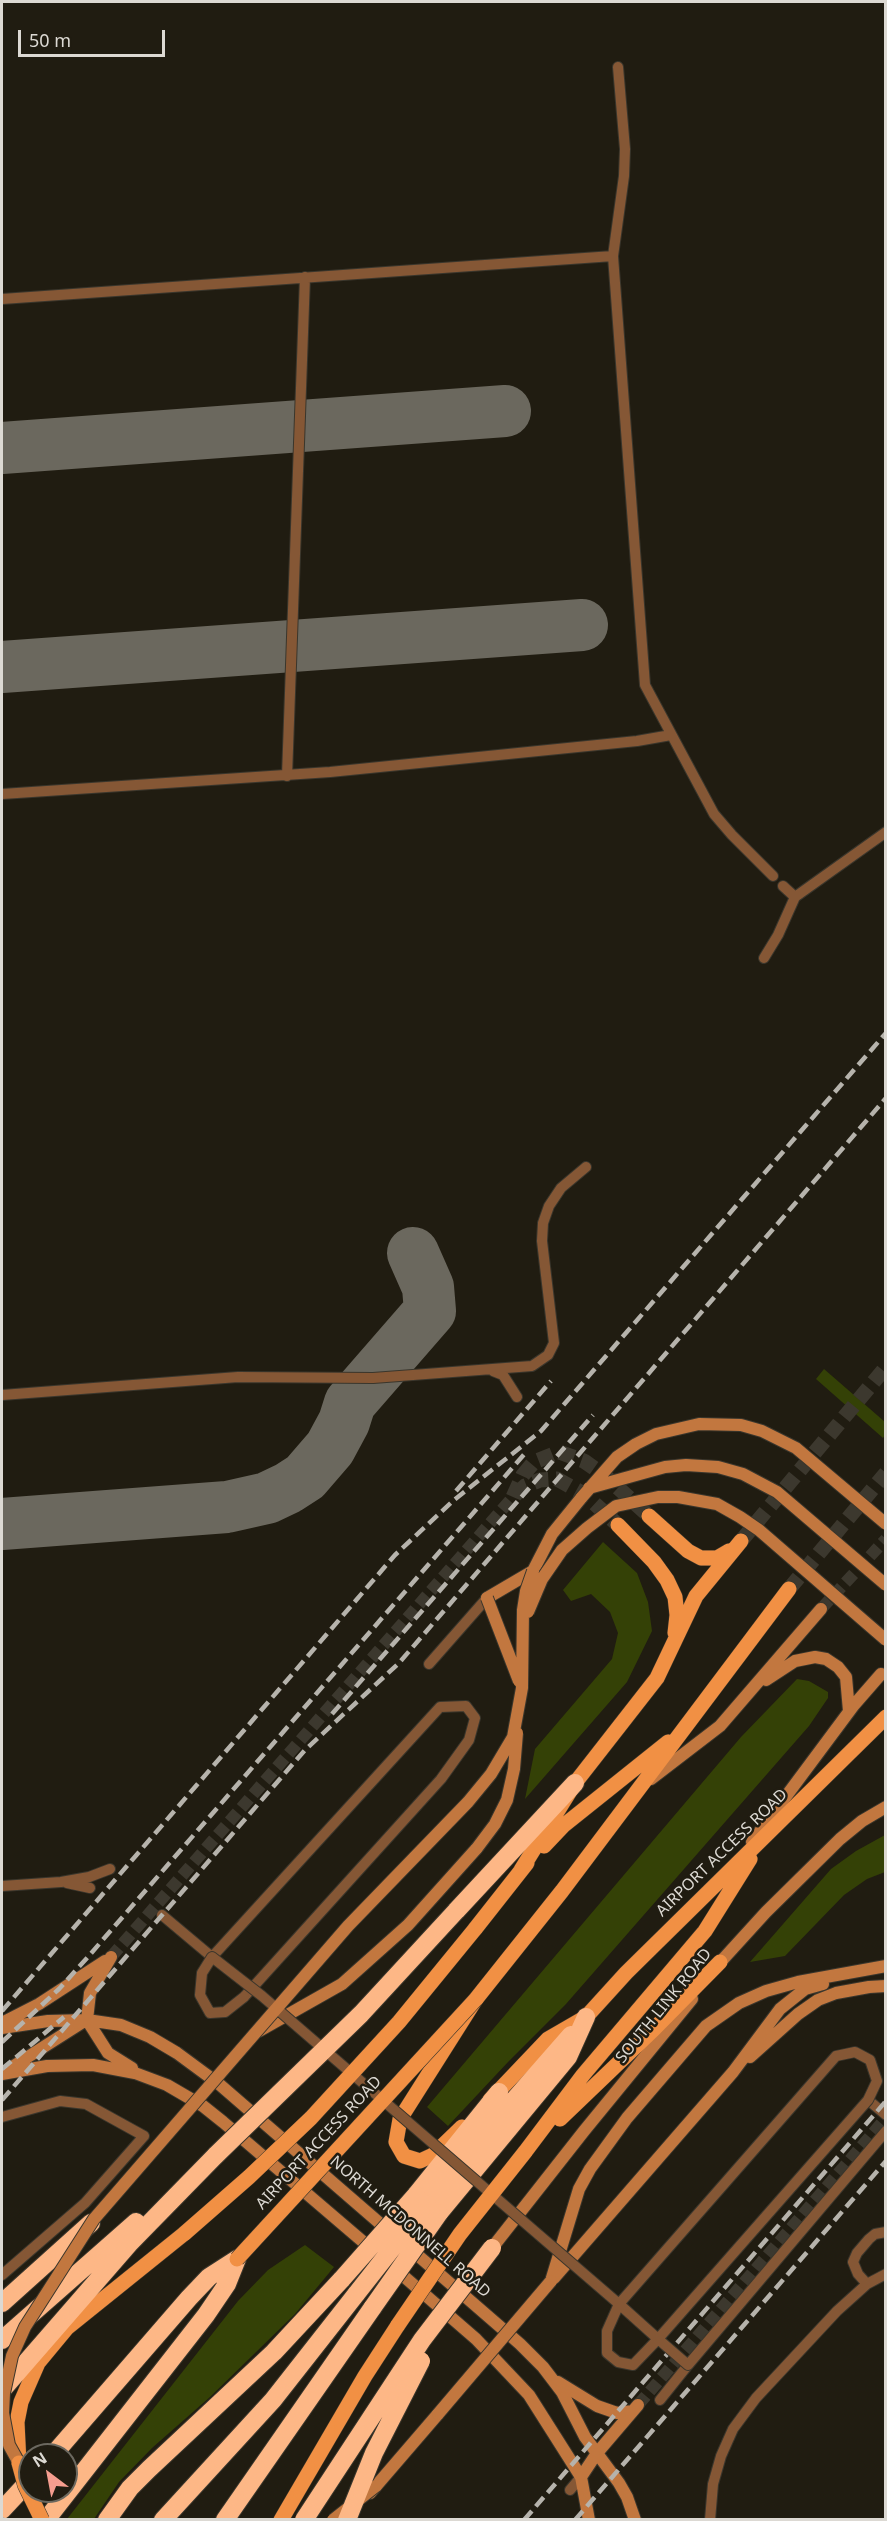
<!DOCTYPE html>
<html>
<head>
<meta charset="utf-8">
<style>
	body { margin:0 }
	#map { position:relative; width:887px; height:2521px; overflow:hidden; background:#201c11; font-family:"Noto Sans",sans-serif }
	canvas { display:block }
	.frame { position:absolute; inset:0; border:3px solid #dcd9d3; pointer-events:none }
	.north { position:absolute; left:18px; top:2443px; width:60px; height:60px; box-sizing:border-box; background:#201c11; border:2px solid #6b685f; border-radius:50%; rotate:328deg; font-size:16px; font-weight:700; line-height:24px; text-align:center; color:#dcd9d3 }
	.north::after { content:''; display:block; margin:auto; width:21px; height:27px; background:#f59d8f; clip-path:polygon(50% 0,100% 100%,50% 72%,0 100%) }
	.scale { position:absolute; left:18px; top:30px; width:147px; height:27px; box-sizing:border-box; border:3px solid #dcd9d3; border-top:0; padding-left:8px; font-size:18px; line-height:21px; white-space:nowrap; color:#dcd9d3; -webkit-text-stroke:4px #201c11; paint-order:stroke }
</style>
</head>
<body>
<div id="map">
<canvas width="887" height="2521"></canvas>
<div class="frame"></div>
<div class="north">N</div>
<div class="scale">50 m</div>
</div>
<script>
const ctx = document.querySelector('canvas').getContext('2d');
ctx.lineJoin = 'round';
function fillPath(path, color) {
  ctx.fillStyle = color;
  ctx.fill(path, 'evenodd');
}
function toPath(rows) {
  const path = new Path2D();
  for (const r of rows) {
    path.moveTo(r[0], r[1]);
    for (let i = 2; i < r.length; i += 2) path.lineTo(r[i], r[i + 1]);
  }
  return path;
}
function stroke(path, color, width, dash) {
  ctx.strokeStyle = color;
  ctx.lineWidth = width;
  ctx.lineCap = dash ? 'butt' : 'round';
  ctx.setLineDash(dash || []);
  ctx.stroke(path);
}
function drawText(font, color, halo, rows, align = 'center') {
  ctx.font = font + ' "Noto Sans",sans-serif';
  ctx.lineWidth = 5;
  ctx.setLineDash([]);
  ctx.textBaseline = 'middle';
  ctx.strokeStyle = halo;
  ctx.fillStyle = color;
  for (const [text, x, y, turn = 0] of rows) {
    ctx.save();
    ctx.translate(x, y);
    ctx.rotate((+turn || 0) * Math.PI / 180);
    ctx.textAlign = isNaN(turn) ? turn : align;
    if (halo) ctx.strokeText(text, 0, 0);
    ctx.fillText(text, 0, 0);
    ctx.restore();
  }
}
fillPath(toPath([
	[824,1369,885,1422,885,1435,883,1438,816,1379],
	[603,1542,637,1573,648,1602,652,1631,627,1682,525,1799,535,1749,612,1659,618,1633,610,1612,591,1594,571,1601,563,1590],
	[797,1679,809,1681,828,1692,828,1698,809,1726,566,2004,509,2061,448,2126,427,2107,741,1737],
	[885,1835,885,1872,867,1879,844,1895,785,1956,750,1962,831,1869,856,1851],
	[305,2245,334,2267,295,2314,210,2397,152,2448,119,2482,94,2519,67,2519,238,2301,268,2270]
]), '#344106');
stroke(toPath([
	[2,448,505,411],
	[2,667,582,625],
	[2,1524,227,1507,267,1498,288,1488,305,1477,330,1448,344,1422,350,1403,430,1311,428,1287,413,1253]
]), '#6b685e', 52);
stroke(toPath([
	[821,1609,886,1539],
	[111,1957,513,1497],
	[638,2405,886,2118]
]), '#3c382e', 12, [12, 6]);
stroke(toPath([
	[515,1495,525,1486,540,1480,557,1479,584,1494,618,1525],
	[513,1497,523,1475,534,1462,559,1452,584,1461,604,1475,649,1516],
	[741,1541,886,1367],
	[789,1589,886,1473]
]), '#3c382e', 15, [15, 8]);
const lane = toPath([
	[613,256,624,176,625,149,618,67],
	[2,299,613,256,645,685,714,814,732,835,773,876],
	[287,776,305,277],
	[2,794,330,772,637,741,671,735],
	[783,886,795,897],
	[764,958,778,935,795,897,886,832],
	[493,1371,503,1375,517,1397],
	[2,1395,238,1377,373,1378,532,1366,548,1355,554,1343,542,1241,543,1223,549,1206,561,1188,586,1167],
	[429,1664,487,1598],
	[67,1883,90,1888],
	[2,1886,61,1882,89,1877,110,1869],
	[162,1915,212,1957,440,1707,466,1706,475,1718,469,1740,441,1779,244,1997],
	[868,2100,886,2115],
	[2,2117,60,2101,86,2104,144,2136,85,2203,2,2275],
	[867,2284,858,2274,853,2262,857,2253,869,2239,875,2234,886,2232],
	[660,2400,688,2365],
	[570,2490,581,2477],
	[710,2520,713,2484,721,2456,733,2429,756,2398,837,2311,867,2284,886,2274]
]);
const secondary = toPath([
	[487,1598,533,1571,552,1534,582,1497],
	[766,1680,795,1661,815,1657,826,1659,838,1667,846,1677,849,1711],
	[651,1779,720,1726,821,1609],
	[752,1842,854,1705,881,1674],
	[111,1957,90,1993,87,2020,108,2053,132,2068],
	[715,1968,766,1912,840,1839,862,1821,886,1807],
	[2,2023,39,2004,105,1961],
	[2,2028,48,2021,87,2020,121,2025,150,2037,177,2053,219,2084,391,2233],
	[259,2031,342,1984,408,1925,477,1848],
	[750,2057,798,2014,818,2000,836,1993,869,1987,886,1986],
	[9,2069,86,2020],
	[2,2074,47,2066,93,2065,135,2073,167,2085,203,2106,223,2122,375,2252],
	[407,2246,520,2344,543,2367,562,2392,585,2437,619,2483,627,2497,635,2520],
	[492,2248,584,2131,692,1999],
	[393,2267,476,2339,529,2395,581,2477,589,2520],
	[554,2278,733,2072,780,2009,805,1989,823,1984],
	[551,2281,579,2189,590,2169,627,2118,706,2026,739,2003,766,1991,798,1982,886,1966],
	[558,2382,597,2406,617,2413,633,2411],
	[581,2477,597,2453,638,2405],
	[370,2493,438,2414]
]);
const primary = toPath([
	[649,1516,688,1551,701,1558,717,1558,729,1551],
	[618,1525,654,1562,667,1580,675,1597,677,1615,675,1633],
	[544,1846,563,1826,668,1742],
	[521,1870,575,1783,657,1678,696,1596,741,1541],
	[475,1929,527,1863],
	[490,2100,548,2039,586,2017,626,1973,886,1717],
	[560,2119,655,2028,720,1962],
	[462,2127,433,2155,420,2161,404,2156,396,2142,400,2119,476,1999,562,1891,789,1589],
	[525,2152,583,2075,705,1931,750,1859],
	[19,2463,17,2422,21,2402,38,2363,67,2328,185,2233],
	[281,2520,365,2376,398,2325]
]);
const highway = toPath([
	[456,1911,575,1783],
	[416,2195,499,2092],
	[427,2204,472,2148,571,2035],
	[439,2213,568,2057,586,2017],
	[2,2303,91,2223],
	[2,2340,136,2222],
	[2,2390,129,2244,216,2155],
	[53,2455,189,2298,209,2277,237,2259],
	[2,2510,30,2480],
	[46,2520,206,2315,227,2284,237,2259],
	[107,2520,130,2488,149,2469,274,2352,342,2279],
	[163,2520,273,2400,357,2293],
	[225,2520,373,2307]
]);
stroke(lane, '#3a362c', 12);
stroke(secondary, '#3a362c', 14);
stroke(primary, '#3a362c', 16);
stroke(highway, '#3a362c', 20);
stroke(lane, '#855735', 10);
stroke(secondary, '#c2773f', 12);
stroke(primary, '#f19044', 15);
stroke(highway, '#fdb786', 18);
stroke(toPath([
	[456,1491,551,1381],
	[332,1714,593,1415],
	[2,2011,395,1555,454,1500,541,1431,886,1033],
	[2,2042,59,1989,87,1958,527,1451],
	[2,2069,64,2017],
	[2,2100,305,1750,399,1663,886,1098],
	[2,2518,3,2520],
	[524,2520,886,2101],
	[575,2520,886,2161]
]), '#b6b3ac', 4.5, [12, 6]);
const laneBridge = toPath([
	[244,1997,225,2012,210,2013,200,1995,202,1973,212,1957,262,1996,619,2304,836,2056,855,2052,870,2060,877,2081,868,2100,658,2339,619,2304,607,2331,607,2353,618,2362,633,2365,658,2339,688,2365,886,2131]
]);
const secondaryBridge = toPath([
	[589,1488,665,1467,686,1465,718,1467,743,1474,777,1492,886,1585],
	[582,1497,617,1457,636,1444,656,1434,699,1424,741,1425,762,1431,796,1448,886,1524],
	[487,1598,519,1681],
	[528,1612,542,1579,562,1550,587,1528,616,1506,658,1497,678,1497,717,1504,740,1517,759,1530,886,1640],
	[477,1848,495,1824,507,1800,514,1769,517,1733],
	[438,2414,551,2281],
	[19,2463,9,2445,3,2413,4,2393,12,2356,25,2327,94,2219,348,1926,468,1802,491,1774,513,1737,522,1688,523,1610,526,1591,533,1571],
	[333,2520,376,2486]
]);
const primaryBridge = toPath([
	[185,2233,249,2177,311,2118,399,2022,475,1929],
	[237,2259,476,1999],
	[398,2325,460,2234,525,2152],
	[19,2463,25,2485,42,2520]
]);
const highwayBridge = toPath([
	[216,2155,361,2014,456,1911],
	[342,2279,416,2195],
	[357,2293,427,2204],
	[373,2307,439,2213],
	[304,2520,422,2340,492,2248],
	[347,2520,374,2453,421,2361]
]);
stroke(laneBridge, '#3a362c', 12, []);
stroke(secondaryBridge, '#3a362c', 14, []);
stroke(primaryBridge, '#3a362c', 16, []);
stroke(highwayBridge, '#3a362c', 20, []);
stroke(laneBridge, '#855735', 10);
stroke(secondaryBridge, '#c2773f', 12);
stroke(primaryBridge, '#f19044', 15);
stroke(highwayBridge, '#fdb786', 18);
drawText('16px', '#dcd9d3', '#201c11', [
	["AIRPORT ACCESS ROAD",722,1853,-44],
	["SOUTH LINK ROAD",664,2006,-51],
	["AIRPORT ACCESS ROAD",319,2143,-47],
	["NORTH MCDONNELL ROAD",410,2227,41]
]);
</script>
</body>
</html>
